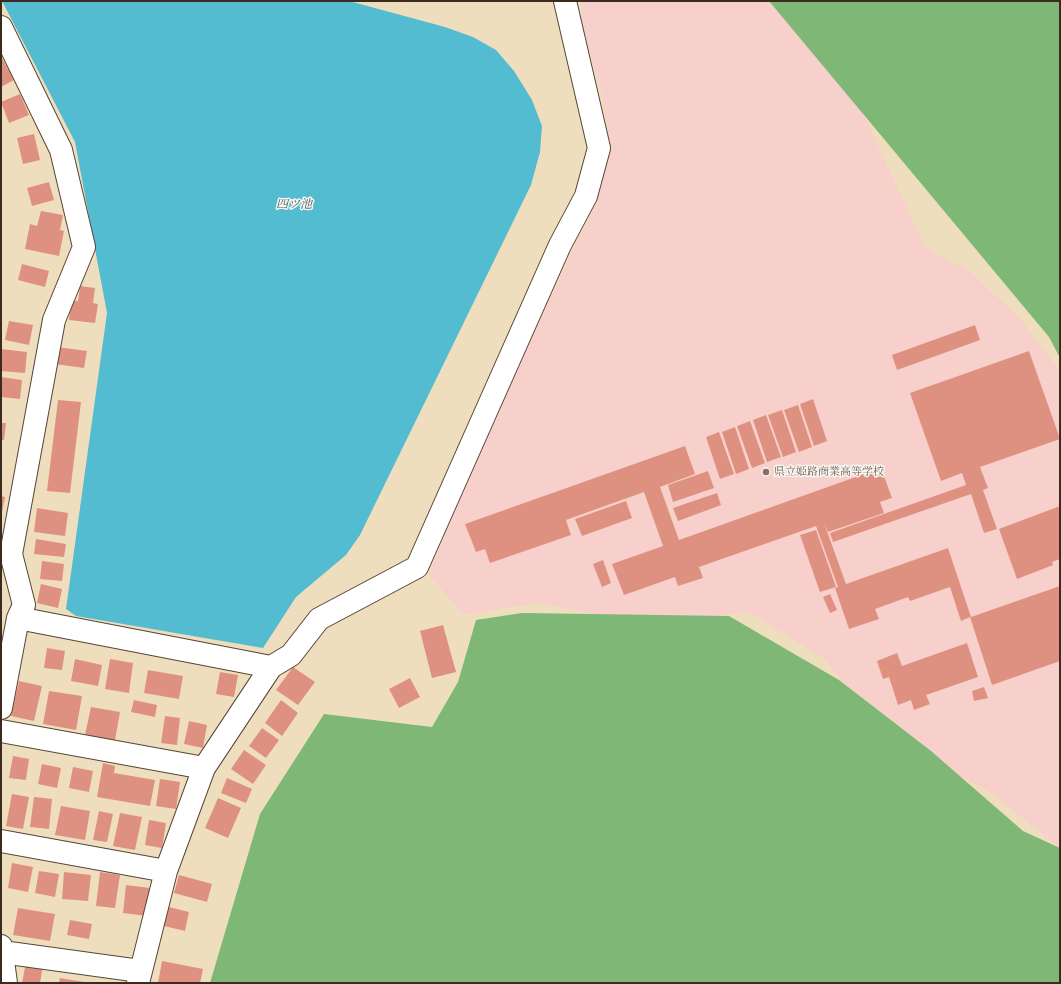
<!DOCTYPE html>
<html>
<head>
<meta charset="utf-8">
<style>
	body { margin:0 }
	#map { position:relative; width:1061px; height:984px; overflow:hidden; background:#efdebe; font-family:"IM FELL French Canon",serif }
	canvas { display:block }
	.frame { position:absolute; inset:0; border:2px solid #3b2a1e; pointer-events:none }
</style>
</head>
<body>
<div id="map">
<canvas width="1061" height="984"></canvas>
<div class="frame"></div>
</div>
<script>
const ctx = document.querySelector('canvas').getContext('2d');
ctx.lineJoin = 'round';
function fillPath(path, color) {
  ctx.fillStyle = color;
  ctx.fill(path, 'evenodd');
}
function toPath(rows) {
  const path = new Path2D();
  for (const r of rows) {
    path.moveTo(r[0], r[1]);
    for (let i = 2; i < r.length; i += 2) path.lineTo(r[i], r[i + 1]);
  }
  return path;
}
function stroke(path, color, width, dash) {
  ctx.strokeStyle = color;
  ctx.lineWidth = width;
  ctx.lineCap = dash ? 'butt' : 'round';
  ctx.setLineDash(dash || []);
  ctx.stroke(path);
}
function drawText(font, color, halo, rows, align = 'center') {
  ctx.font = font + ' "IM FELL French Canon","Noto Serif JP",serif';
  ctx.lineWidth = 3;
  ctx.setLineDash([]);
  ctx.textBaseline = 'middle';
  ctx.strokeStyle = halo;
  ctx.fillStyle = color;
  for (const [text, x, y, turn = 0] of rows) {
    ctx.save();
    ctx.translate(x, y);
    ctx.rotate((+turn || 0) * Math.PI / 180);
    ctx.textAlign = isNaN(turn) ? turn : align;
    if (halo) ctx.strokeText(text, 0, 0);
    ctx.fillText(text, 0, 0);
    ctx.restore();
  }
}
fillPath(toPath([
	[582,1,782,1,862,111,926,249,972,273,1023,322,1060,371,1060,848,988,791,893,740,823,658,749,612,662,620,599,615,539,603,464,615,428,574,518,363,589,217,609,148,603,100,581,20]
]), '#f7d0cb');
fillPath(toPath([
	[769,1,1060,1,1060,358,1049,337],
	[522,613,729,616,839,680,931,751,1023,831,1060,848,1060,983,210,983,260,814,324,714,432,727,458,682,476,620]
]), '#7fb876');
fillPath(toPath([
	[2,1,349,1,445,27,473,37,496,50,514,71,532,100,542,126,540,152,531,185,360,535,346,555,296,597,263,648,76,616,66,609,107,313,75,142]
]), '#54bcd1');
fillPath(toPath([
	[1,56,14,80,1,87],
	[20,94,29,115,9,123,1,102],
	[34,134,40,160,23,164,17,138],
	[49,182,54,200,32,206,27,188],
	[41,211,63,215,60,230,64,231,59,256,25,249,30,224,37,226],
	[22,264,49,271,45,287,18,280],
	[80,286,95,288,93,303,98,304,95,323,69,320,71,301,78,301],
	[9,321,33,325,29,345,5,340],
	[975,325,980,340,897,370,892,355],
	[57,347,87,351,84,368,55,364],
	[1,349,27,352,25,373,1,371],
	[1029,351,1060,439,980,467,988,488,983,490,997,529,984,533,971,494,833,542,830,533,966,485,962,473,941,481,910,393],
	[1,377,22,380,20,399,1,397],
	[813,399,827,441,814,446,800,404],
	[58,400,81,402,70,493,47,491],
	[798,405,812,447,799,452,784,410],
	[782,410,796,452,783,457,768,415],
	[766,415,781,457,767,462,753,420],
	[750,421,765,463,752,468,737,426],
	[1,423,6,423,4,440,1,440],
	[735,427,749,469,736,474,722,432],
	[719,432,734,474,720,479,706,437],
	[685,446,695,474,660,487,679,540,881,468,892,498,880,502,884,513,828,532,824,523,846,584,948,548,971,617,1060,586,1060,661,992,685,970,617,961,621,950,587,910,601,908,597,875,609,879,619,849,629,835,588,838,587,816,526,699,567,703,578,678,586,675,577,624,595,612,564,663,546,644,492,566,520,571,535,490,563,485,549,476,552,465,524],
	[708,471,714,488,673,502,668,485],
	[717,493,721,505,678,521,673,508],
	[1,496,5,497,2,512,1,512],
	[626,501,632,518,582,536,575,519],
	[1060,506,1060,559,1052,562,1053,565,1017,579,999,529],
	[37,508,68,513,65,536,34,532],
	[816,530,836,587,820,592,800,535],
	[36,539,66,544,64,557,34,554],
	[603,560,611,583,602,587,593,564],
	[42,561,64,564,62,581,40,579],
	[41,584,62,589,58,608,37,603],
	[830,594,837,610,830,613,823,597],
	[443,625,456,672,432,678,420,631],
	[967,643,978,677,926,695,930,704,914,710,911,700,898,705,889,677,883,679,877,661,897,653,902,666],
	[47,648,65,651,62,670,44,668],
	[75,659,102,665,98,686,71,681],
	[110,659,133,663,129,693,105,689],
	[293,667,315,682,298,705,276,690],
	[148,670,183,676,179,699,144,693],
	[220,672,238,675,234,697,216,694],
	[410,678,420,697,399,708,389,689],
	[19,681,42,686,34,721,11,716],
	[984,687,988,698,974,701,972,691],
	[49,691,82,696,76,730,43,724],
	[134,700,157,705,155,717,131,712],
	[281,700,298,713,282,736,265,723],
	[91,707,120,712,115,740,85,735],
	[165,716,180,718,177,745,161,743],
	[189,721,207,725,203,748,184,744],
	[262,728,279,740,266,758,249,746],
	[244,750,266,765,253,784,231,769],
	[13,756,29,759,26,780,9,778],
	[103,763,115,766,114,773,155,780,150,806,97,797],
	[42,764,61,768,57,788,38,784],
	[73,767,93,771,89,792,69,788],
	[227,778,252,789,246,803,221,793],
	[160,779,180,782,176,809,156,806],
	[12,794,29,797,23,829,6,826],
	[34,797,52,799,49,829,30,827],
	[218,798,241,808,228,838,205,828],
	[61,806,90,811,85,840,55,835],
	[99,811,113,814,107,842,93,840],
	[120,813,142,817,135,850,113,846],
	[149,820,166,823,162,848,145,845],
	[12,863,33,867,28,892,8,888],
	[39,871,59,874,55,897,35,893],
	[64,872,91,875,88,901,62,899],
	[100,872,120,875,115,908,96,906],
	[179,875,212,884,207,902,174,893],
	[126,885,150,888,147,916,123,913],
	[169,907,189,912,185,931,164,926],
	[18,908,55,914,50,941,13,935],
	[70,920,92,924,89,939,67,935],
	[162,961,203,969,200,983,158,983],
	[26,962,43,965,40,983,22,983],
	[60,978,84,982,84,983,59,983]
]), '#df9181');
const minor = toPath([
	[1,27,61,150,84,247,54,320,11,554,24,605,18,618,1,708],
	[18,618,271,667],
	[1,731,204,768],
	[1,841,166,871],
	[1,946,6,983],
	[2,952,140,971],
	[138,983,166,871,204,768,271,667,291,655,319,619,417,567,560,245,586,196,599,148,565,1]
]);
stroke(minor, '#564536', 24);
stroke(minor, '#fff', 22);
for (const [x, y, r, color] of [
	[766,472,4,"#8d6e63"]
]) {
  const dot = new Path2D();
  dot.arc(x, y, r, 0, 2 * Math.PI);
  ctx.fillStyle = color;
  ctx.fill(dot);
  stroke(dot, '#f6f6f2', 1.5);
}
drawText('11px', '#785e54', '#f6f6f2', [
	["県立姫路商業高等学校",774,472]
], 'left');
drawText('italic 12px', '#445d5d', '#f6f6f2', [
	["四ツ池",294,205]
]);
</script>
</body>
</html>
